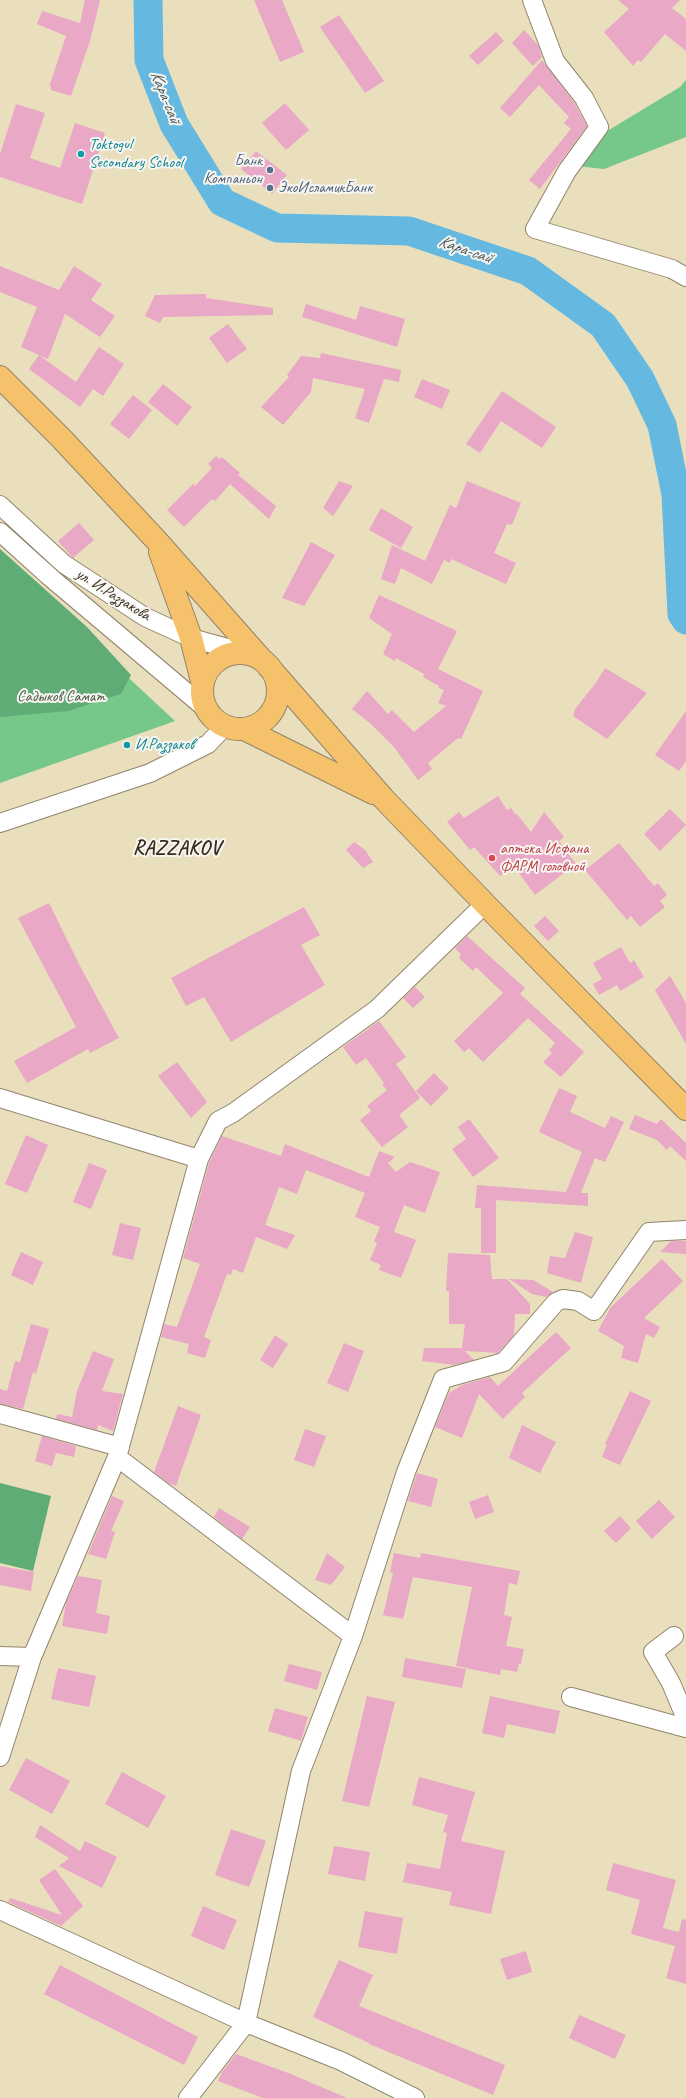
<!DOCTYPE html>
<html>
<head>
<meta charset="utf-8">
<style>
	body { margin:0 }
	canvas { display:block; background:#e9dfbc }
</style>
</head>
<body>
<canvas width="686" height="2098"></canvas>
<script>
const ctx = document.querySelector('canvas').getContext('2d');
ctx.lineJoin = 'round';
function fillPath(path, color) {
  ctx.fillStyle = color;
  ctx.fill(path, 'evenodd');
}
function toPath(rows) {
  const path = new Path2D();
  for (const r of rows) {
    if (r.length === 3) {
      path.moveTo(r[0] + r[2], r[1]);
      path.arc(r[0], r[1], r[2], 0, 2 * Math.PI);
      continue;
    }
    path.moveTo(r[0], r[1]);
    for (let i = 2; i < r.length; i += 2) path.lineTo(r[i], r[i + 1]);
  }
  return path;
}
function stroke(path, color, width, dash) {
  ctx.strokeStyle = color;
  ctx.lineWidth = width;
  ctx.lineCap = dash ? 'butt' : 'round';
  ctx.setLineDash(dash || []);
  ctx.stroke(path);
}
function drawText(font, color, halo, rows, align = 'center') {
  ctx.font = font + ' Caveat,sans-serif';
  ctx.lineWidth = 4;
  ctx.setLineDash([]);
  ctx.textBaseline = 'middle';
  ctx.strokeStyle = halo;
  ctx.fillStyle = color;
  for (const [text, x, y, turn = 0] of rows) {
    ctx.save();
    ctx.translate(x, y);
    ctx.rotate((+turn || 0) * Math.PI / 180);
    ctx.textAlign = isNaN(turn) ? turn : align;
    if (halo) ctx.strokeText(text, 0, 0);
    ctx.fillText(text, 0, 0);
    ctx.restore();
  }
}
fillPath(toPath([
	[686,80,686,137,604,169,576,166,589,142,680,87],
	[0,558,175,721,0,783]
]), '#76c88a');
fillPath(toPath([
	[0,549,87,627,131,675,121,694,68,711,0,717],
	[0,1483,51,1496,33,1571,0,1563]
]), '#60ac76');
stroke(toPath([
	[148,0,149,60,174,124,222,202,277,228,409,231,528,271,603,325,640,379,662,425,676,494,682,614,686,620]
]), '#65b9e1', 29);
fillPath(toPath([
	[85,0,100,0,90,41,71,96,51,90,50,84,66,36,37,24,42,11,80,23],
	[254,0,282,0,304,52,280,62],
	[618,0,680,0,672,8,686,19,686,51,665,34,641,62,638,60,633,66,604,32,629,9],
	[339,15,384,81,365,93,320,27],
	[524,30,538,45,542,57,533,66,512,43],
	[496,32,504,41,478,65,469,56],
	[542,60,575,104,587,126,540,189,529,180,571,129,564,123,569,117,539,85,510,117,500,108],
	[285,103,309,130,286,150,262,123],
	[16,104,45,113,30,158,60,168,75,123,105,133,82,204,0,177,0,154],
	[256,151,287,175,272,194,241,169],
	[0,266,59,290,74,266,102,284,91,300,115,316,100,337,65,314,48,359,21,347,37,307,0,292],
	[206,294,206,298,273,308,273,315,163,317,160,323,145,316,155,295],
	[306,304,356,320,360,306,405,319,397,347,302,317],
	[228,324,247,349,227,363,209,338],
	[99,347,124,364,103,396,93,389,80,407,29,369,39,355,76,382],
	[321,353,401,370,399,382,384,379,369,423,355,418,365,389,313,378,311,392,283,425,261,407,289,377,287,375,301,356,320,358],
	[422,379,450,390,442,409,414,397],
	[163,384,192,407,177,426,148,402],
	[502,391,556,427,542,448,501,421,480,453,466,444],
	[133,395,152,410,129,439,110,424],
	[216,456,220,459,222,457,240,473,238,475,276,506,269,519,230,484,215,501,212,499,184,527,167,510,193,484,195,486,212,468,208,464],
	[339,481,353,486,333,516,323,508],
	[467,481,521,503,512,525,507,524,494,553,516,563,506,584,451,559,450,563,444,560,432,584,401,568,395,584,381,579,392,545,425,561,450,505,456,508],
	[381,508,413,527,401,548,369,530],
	[79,523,94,540,73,558,58,541],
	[311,542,335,555,304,606,282,598],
	[379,595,457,631,438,669,483,691,461,739,458,738,428,763,432,769,418,780,394,747,371,724,352,709,367,691,388,714,392,710,414,732,446,706,438,703,444,690,439,688,439,686,423,677,424,674,396,658,395,661,383,654,392,634,369,618],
	[605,668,647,693,607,739,573,716,575,709,595,684],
	[686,711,686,761,679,771,655,755],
	[498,796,507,810,511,808,516,815,517,814,531,832,544,812,564,837,559,841,576,864,535,895,513,865,500,876,474,847,470,850,447,822,459,812,464,818],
	[670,809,686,825,660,851,644,834],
	[354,842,365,850,373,862,363,868,346,850],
	[619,843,654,886,658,883,667,895,660,901,665,907,640,927,631,916,627,920,585,870],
	[49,903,80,966,119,1038,90,1053,88,1049,27,1083,14,1061,76,1027,18,918],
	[304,907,320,935,301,945,325,985,231,1042,204,997,186,1006,171,978],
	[545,916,559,931,548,941,534,926],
	[467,936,525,988,520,994,584,1052,561,1077,543,1062,552,1053,549,1050,555,1043,528,1018,483,1062,469,1048,464,1052,454,1041,503,993,476,967,473,971,459,958,461,954,455,948],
	[621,947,630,963,634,960,644,977,620,991,617,985,599,995,593,984,602,979,593,963],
	[670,976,686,1003,686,1044,655,990],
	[415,987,425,997,413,1008,403,998],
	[379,1021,406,1057,396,1064,420,1098,399,1115,408,1127,382,1147,360,1120,371,1111,367,1106,387,1090,382,1084,384,1083,366,1058,356,1065,343,1047],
	[177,1062,207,1102,191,1118,158,1076],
	[434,1073,449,1088,431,1106,416,1091],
	[559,1088,577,1096,570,1112,605,1128,611,1116,624,1122,605,1162,595,1158,581,1193,588,1193,588,1206,496,1200,496,1253,481,1253,481,1208,475,1208,477,1185,566,1192,582,1152,539,1132],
	[635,1115,657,1124,661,1119,686,1143,686,1161,670,1146,667,1150,657,1140,629,1129],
	[469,1119,499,1158,473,1177,452,1149,466,1139,458,1127],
	[26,1135,48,1145,27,1193,5,1184],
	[222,1136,281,1156,285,1144,369,1177,379,1151,395,1157,388,1163,396,1172,410,1162,440,1172,425,1213,404,1205,394,1232,416,1240,401,1278,379,1270,381,1265,370,1260,377,1243,374,1241,380,1227,355,1217,365,1193,306,1170,297,1194,279,1187,265,1225,295,1235,287,1249,256,1237,243,1273,233,1269,231,1275,227,1274,204,1337,211,1340,205,1358,187,1353,189,1344,161,1337,164,1324,177,1327,200,1264,183,1258,209,1163],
	[89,1163,107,1170,91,1209,73,1202],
	[120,1223,141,1228,133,1260,112,1255],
	[575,1232,593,1237,581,1283,547,1273,550,1256,565,1258],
	[671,1241,686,1241,686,1254,660,1252],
	[21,1252,43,1262,33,1285,11,1275],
	[448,1253,490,1255,492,1279,507,1279,530,1304,530,1314,515,1314,514,1335,498,1353,465,1351,474,1360,454,1365,422,1361,424,1348,462,1348,465,1324,449,1324,449,1291,446,1291],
	[662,1259,683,1281,644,1318,660,1327,654,1338,646,1334,638,1363,621,1358,624,1346,598,1331,610,1308],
	[509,1279,533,1280,553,1292,546,1297,532,1294],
	[31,1324,49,1329,36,1374,33,1372,23,1409,0,1404,0,1389,7,1391,15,1361,20,1362],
	[556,1332,571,1348,522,1393,525,1397,503,1419,479,1394,462,1438,435,1427,449,1393,462,1385,490,1377,498,1386],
	[275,1335,288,1344,273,1368,260,1360],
	[344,1343,364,1351,348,1392,327,1383],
	[93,1351,114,1359,102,1391,123,1394,113,1431,98,1425,97,1430,56,1419,57,1414,72,1417,77,1391],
	[630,1391,651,1401,620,1465,602,1457,607,1445,605,1444],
	[178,1406,201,1415,176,1486,168,1483,154,1472],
	[522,1425,556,1442,540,1473,509,1458],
	[305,1429,326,1436,314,1467,294,1460],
	[42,1436,76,1446,74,1457,56,1453,52,1466,35,1461],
	[417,1473,438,1479,431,1507,408,1501],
	[488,1495,494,1512,475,1519,469,1502],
	[112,1496,124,1501,111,1531,115,1532,106,1559,88,1554],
	[659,1500,675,1517,652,1539,636,1521],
	[219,1508,250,1527,242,1539,214,1517],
	[620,1516,631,1528,616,1543,604,1531],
	[327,1553,345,1567,331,1585,315,1580],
	[394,1553,420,1558,421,1553,520,1571,517,1585,509,1583,504,1615,512,1617,506,1646,524,1649,521,1664,519,1664,517,1672,501,1669,500,1675,456,1666,472,1587,413,1577,403,1619,383,1615,393,1573,390,1572],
	[0,1566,34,1572,31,1591,0,1585],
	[78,1576,102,1580,96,1613,110,1616,107,1634,62,1626,66,1603],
	[405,1658,466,1669,462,1688,402,1677],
	[289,1664,322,1672,317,1690,284,1681],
	[58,1668,96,1676,89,1707,51,1699],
	[367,1696,395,1702,369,1807,342,1801],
	[490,1696,560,1711,555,1734,507,1724,504,1738,482,1733],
	[275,1708,308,1717,301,1741,268,1731],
	[26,1758,70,1781,52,1814,9,1790],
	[122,1772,166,1796,148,1828,105,1804],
	[419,1777,475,1792,461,1841,505,1851,491,1914,449,1905,452,1892,403,1882,407,1863,440,1869,447,1833,443,1832,448,1815,412,1805],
	[40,1825,80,1851,85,1841,117,1857,102,1888,59,1866,69,1858,35,1837],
	[231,1829,266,1841,249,1887,215,1875],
	[334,1846,370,1852,365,1881,328,1874],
	[613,1863,676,1880,663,1928,679,1932,682,1919,686,1920,686,1984,666,1978,675,1946,631,1934,640,1900,606,1890],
	[55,1869,83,1906,61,1926,8,1902,10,1898,62,1915,39,1880],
	[203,1906,237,1920,224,1950,191,1936],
	[365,1911,403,1918,397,1954,358,1947],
	[526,1951,532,1972,507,1980,500,1959],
	[339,1960,373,1975,359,2006,505,2065,493,2095,369,2044,369,2043,313,2017],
	[60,1965,198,2037,184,2065,44,1994],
	[579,2015,626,2035,615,2059,569,2038],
	[236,2054,291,2074,347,2098,263,2098,218,2081,222,2072]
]), '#e8a8c6');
const minor = toPath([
	[532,0,555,61,584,98,599,127,567,171,535,229,672,269,686,277],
	[0,505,64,564,145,617,191,638,245,653],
	[0,532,50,577,205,708],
	[0,823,150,773,208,744,225,726],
	[0,1098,199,1159],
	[0,1414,120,1447],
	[117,1457,353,1636,301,1771,246,2023,188,2098],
	[353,1636,406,1472,443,1379,504,1362,556,1302,563,1299,578,1301,594,1311,649,1232,686,1230],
	[674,1636,653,1652,671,1683,686,1719],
	[0,1656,32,1657],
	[571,1697,686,1728],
	[0,1757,32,1657,117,1457,199,1159,218,1121,233,1113,377,1009,485,904],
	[0,1910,246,2023,341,2061,415,2098]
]);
const major = toPath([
	[0,377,62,439,157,541,262,660],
	[160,552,191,638,202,681],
	[240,691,38],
	[268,666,383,798,485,904,686,1109],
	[244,729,373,793]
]);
stroke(minor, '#92846d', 20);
stroke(major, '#92846d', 24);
stroke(minor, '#fff', 18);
stroke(major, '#f5c16b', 22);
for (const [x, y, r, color] of [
	[81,154,4,"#0f9aa8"],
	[270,170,4,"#5c6f8a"],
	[270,188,4,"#5c6f8a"],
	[127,745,4,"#0f9aa8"],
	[492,858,4,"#e0444e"]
]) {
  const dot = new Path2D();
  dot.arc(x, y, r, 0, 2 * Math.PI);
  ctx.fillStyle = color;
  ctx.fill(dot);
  stroke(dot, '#f6f6f2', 1.5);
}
drawText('16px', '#0d838f', '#f6f6f2', [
	["Toktogul",89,145],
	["Secondary School",89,163],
	["И.Раззаков",135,745]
], 'left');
drawText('16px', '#4e5e75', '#f6f6f2', [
	["Банк",262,161],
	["Компаньон",262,179],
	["ЭкоИсламикБанк",278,188,"left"]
], 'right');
drawText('16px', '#3b2a1e', '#f6f6f2', [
	["ул. И.Раззакова",113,595,32]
]);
drawText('16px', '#4d593e', '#f6f6f2', [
	["Садыков Самат",61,697]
]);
drawText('16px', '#be3a42', '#f6f6f2', [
	["аптека Исфана",500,849],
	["ФАРМ головной",500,867]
], 'left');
drawText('italic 17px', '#485558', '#f6f6f2', [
	["Кара-сай",165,97,68],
	["Кара-сай",465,250,19]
]);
ctx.letterSpacing = '1px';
drawText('bold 20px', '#3b2a1e', '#f6f6f2', [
	["RAZZAKOV",177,849]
]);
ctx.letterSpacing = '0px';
</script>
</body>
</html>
